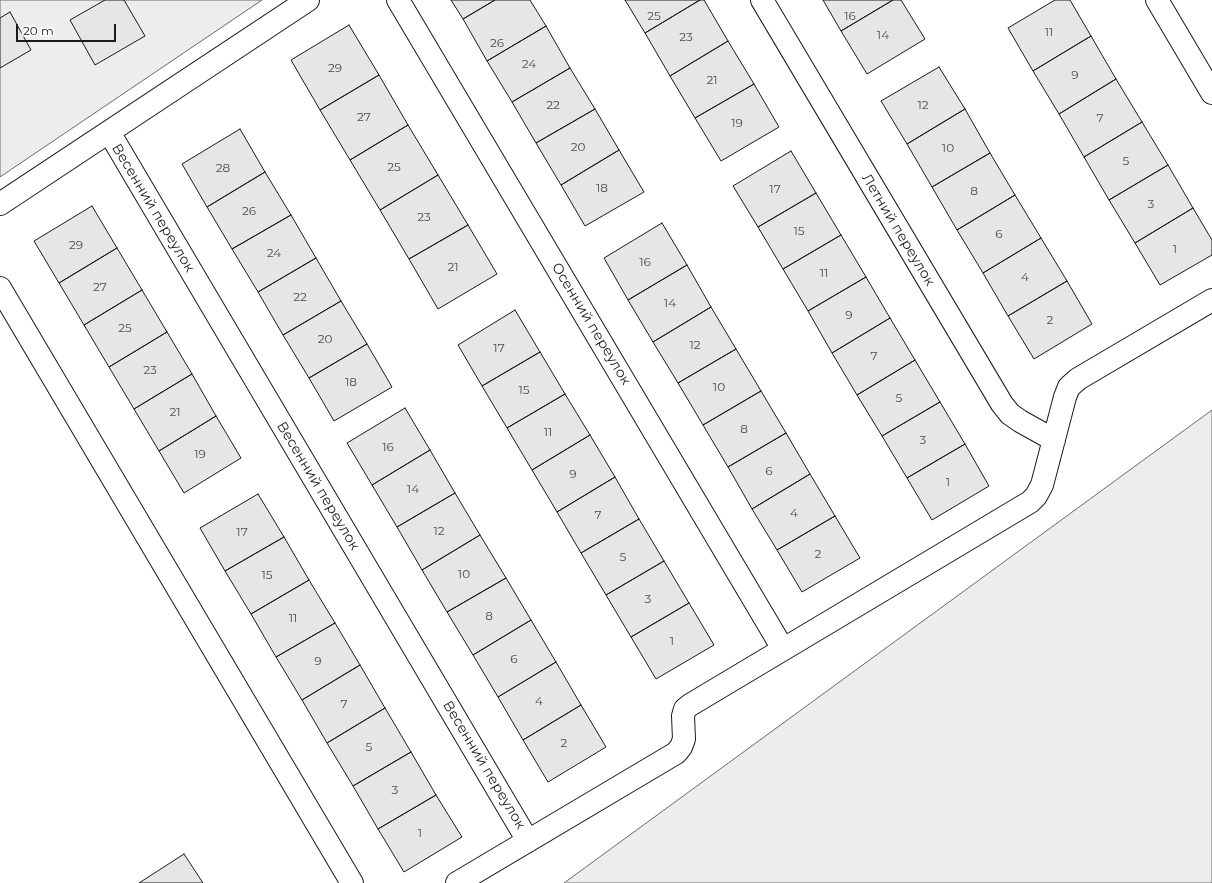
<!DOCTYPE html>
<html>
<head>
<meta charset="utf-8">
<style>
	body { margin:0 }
	#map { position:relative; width:1212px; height:883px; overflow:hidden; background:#fff; font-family:Montserrat,sans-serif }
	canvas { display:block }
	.scale { position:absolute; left:16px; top:24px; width:100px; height:18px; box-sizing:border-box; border:2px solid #1a1a1a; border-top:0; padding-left:5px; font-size:12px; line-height:14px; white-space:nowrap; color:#1a1a1a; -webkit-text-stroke:3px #fff; paint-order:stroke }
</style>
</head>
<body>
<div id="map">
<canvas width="1212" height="883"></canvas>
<div class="scale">20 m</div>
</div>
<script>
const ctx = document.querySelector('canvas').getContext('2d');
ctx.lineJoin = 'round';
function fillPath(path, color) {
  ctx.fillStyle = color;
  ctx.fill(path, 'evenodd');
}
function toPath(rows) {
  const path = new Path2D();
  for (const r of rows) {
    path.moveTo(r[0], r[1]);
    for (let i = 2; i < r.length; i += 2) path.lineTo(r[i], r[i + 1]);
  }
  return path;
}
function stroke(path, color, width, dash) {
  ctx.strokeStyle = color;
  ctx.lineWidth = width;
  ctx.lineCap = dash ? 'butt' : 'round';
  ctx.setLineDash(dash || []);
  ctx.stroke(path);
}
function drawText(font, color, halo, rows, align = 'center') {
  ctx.font = font + ' Montserrat,sans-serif';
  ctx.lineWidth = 3;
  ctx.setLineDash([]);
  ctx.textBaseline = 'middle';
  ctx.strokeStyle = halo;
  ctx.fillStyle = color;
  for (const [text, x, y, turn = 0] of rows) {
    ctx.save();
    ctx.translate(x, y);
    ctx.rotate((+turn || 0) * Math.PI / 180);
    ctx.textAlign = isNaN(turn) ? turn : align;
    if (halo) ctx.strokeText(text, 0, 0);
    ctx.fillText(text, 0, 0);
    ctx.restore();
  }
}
const built = toPath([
	[0,0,262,0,0,177,0,0],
	[1212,410,1212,883,564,883,1212,410]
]);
fillPath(built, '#ededed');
stroke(built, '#6a6a6a', 1);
const building = toPath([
	[105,0,124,0,145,36,95,65,70,20,105,0],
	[451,0,495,0,463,19,451,0],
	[495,0,530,0,546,26,487,61,463,19,495,0],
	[625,0,700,0,645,33,625,0],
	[700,0,704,0,728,41,670,76,645,33,700,0],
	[823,0,893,0,841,31,823,0],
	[893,0,901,0,925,39,867,74,841,31,893,0],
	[1055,0,1070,0,1091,36,1033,71,1008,28,1055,0],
	[10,12,31,50,0,68,0,18,10,12],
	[349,25,379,75,320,110,291,60,349,25],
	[546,26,570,68,512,102,487,61,546,26],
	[1091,36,1116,79,1059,114,1033,71,1091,36],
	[728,41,754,84,695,118,670,76,728,41],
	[939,67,965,109,907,144,881,101,939,67],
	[570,68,595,109,536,143,512,102,570,68],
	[379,75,408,125,350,160,320,110,379,75],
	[1116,79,1142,122,1084,157,1059,114,1116,79],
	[754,84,779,127,721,161,695,118,754,84],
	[595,109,619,150,561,185,536,143,595,109],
	[965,109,990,153,932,187,907,144,965,109],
	[1142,122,1168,165,1109,200,1084,157,1142,122],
	[408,125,438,175,380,210,350,160,408,125],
	[240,129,265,172,207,207,182,164,240,129],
	[619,150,644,192,585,226,561,185,619,150],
	[791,151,816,193,758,227,733,186,791,151],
	[990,153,1015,195,957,230,932,187,990,153],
	[1168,165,1193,208,1135,243,1109,200,1168,165],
	[265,172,291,215,232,249,207,207,265,172],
	[438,175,468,225,409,259,380,210,438,175],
	[816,193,841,235,783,269,758,227,816,193],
	[1015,195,1041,238,983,273,957,230,1015,195],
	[92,206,117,248,59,283,34,241,92,206],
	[1193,208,1212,240,1212,255,1160,285,1135,243,1193,208],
	[291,215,316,258,258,292,232,249,291,215],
	[662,223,687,265,628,300,604,258,662,223],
	[468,225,497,274,438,309,409,259,468,225],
	[841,235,866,277,808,311,783,269,841,235],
	[1041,238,1067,281,1008,316,983,273,1041,238],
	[117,248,142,290,84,325,59,283,117,248],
	[316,258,341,301,283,335,258,292,316,258],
	[687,265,711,307,653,342,628,300,687,265],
	[866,277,890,318,832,353,808,311,866,277],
	[1067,281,1092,324,1034,359,1008,316,1067,281],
	[142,290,167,332,109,367,84,325,142,290],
	[341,301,367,344,309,378,283,335,341,301],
	[711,307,736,349,678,383,653,342,711,307],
	[515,310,540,352,482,386,458,345,515,310],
	[890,318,915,360,857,395,832,353,890,318],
	[167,332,192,374,134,409,109,367,167,332],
	[367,344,392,387,334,421,309,378,367,344],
	[736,349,761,391,703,425,678,383,736,349],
	[540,352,565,394,507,428,482,386,540,352],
	[915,360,940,402,882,436,857,395,915,360],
	[192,374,216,416,159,451,134,409,192,374],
	[761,391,786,433,728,467,703,425,761,391],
	[565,394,590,435,532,470,507,428,565,394],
	[940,402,965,444,907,478,882,436,940,402],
	[405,408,430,450,372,485,347,443,405,408],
	[216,416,241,458,184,493,159,451,216,416],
	[786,433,810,474,752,509,728,467,786,433],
	[590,435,615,477,557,512,532,470,590,435],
	[965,444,989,486,932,520,907,478,965,444],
	[430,450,455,493,397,527,372,485,430,450],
	[810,474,835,516,777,550,752,509,810,474],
	[615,477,639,519,581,553,557,512,615,477],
	[455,493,480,535,422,570,397,527,455,493],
	[258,494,284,537,225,571,200,528,258,494],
	[835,516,860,558,802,592,777,550,835,516],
	[639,519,664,561,606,595,581,553,639,519],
	[480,535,506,578,447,612,422,570,480,535],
	[284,537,309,580,251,614,225,571,284,537],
	[664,561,689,603,631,637,606,595,664,561],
	[506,578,531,620,473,655,447,612,506,578],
	[309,580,335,623,276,657,251,614,309,580],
	[689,603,714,645,656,679,631,637,689,603],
	[531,620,556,662,498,697,473,655,531,620],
	[335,623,360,665,302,700,276,657,335,623],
	[556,662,581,705,523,740,498,697,556,662],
	[360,665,385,708,327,743,302,700,360,665],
	[581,705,606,747,548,782,523,740,581,705],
	[385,708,411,752,353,786,327,743,385,708],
	[411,752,436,795,378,829,353,786,411,752],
	[436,795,462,837,404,872,378,829,436,795],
	[184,854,203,883,139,883,184,854]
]);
fillPath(building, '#e6e6e6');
stroke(building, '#1a1a1a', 1);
const minor = toPath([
	[398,0,783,649],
	[762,0,1002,404,1010,414,1020,421,1054,440],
	[1157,0,1212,93],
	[109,132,528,841],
	[0,204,308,0],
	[0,288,352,883],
	[457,883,676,753,681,747,684,739,683,716,685,709,690,705,1030,502,1036,496,1042,485,1065,397,1069,387,1078,379,1212,300]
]);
stroke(minor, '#1a1a1a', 24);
stroke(minor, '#fff', 22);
drawText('12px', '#4d4d4d', null, [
	["25",654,16],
	["16",850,16],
	["11",1049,32],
	["14",883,35],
	["23",686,37],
	["26",497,43],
	["24",529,64],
	["29",335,68],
	["9",1075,75],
	["21",712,80],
	["22",553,105],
	["12",923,105],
	["27",364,117],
	["7",1100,118],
	["19",737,123],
	["20",578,147],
	["10",948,148],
	["5",1126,161],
	["25",394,167],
	["28",223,168],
	["18",602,188],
	["17",775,189],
	["8",974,191],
	["3",1151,204],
	["26",249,211],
	["23",424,217],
	["15",799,231],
	["6",999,234],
	["29",76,245],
	["1",1175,249],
	["24",274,253],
	["16",645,262],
	["21",453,267],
	["11",824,273],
	["4",1025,277],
	["27",100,287],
	["22",300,297],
	["14",670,303],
	["9",849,315],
	["2",1050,320],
	["25",125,328],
	["20",325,339],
	["12",695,345],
	["17",499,348],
	["7",874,356],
	["23",150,370],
	["18",351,382],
	["10",719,387],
	["15",524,390],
	["5",899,398],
	["21",175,412],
	["8",744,429],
	["11",548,432],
	["3",923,440],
	["16",388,447],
	["19",200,454],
	["6",769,471],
	["9",573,474],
	["1",948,482],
	["14",413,489],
	["4",794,513],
	["7",598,515],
	["12",439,531],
	["17",242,532],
	["2",818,554],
	["5",623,557],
	["10",464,574],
	["15",267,575],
	["3",648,599],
	["8",489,616],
	["11",293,618],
	["1",672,641],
	["6",514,659],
	["9",318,661],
	["4",539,701],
	["7",344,704],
	["2",564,743],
	["5",369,747],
	["3",395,790],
	["1",420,833]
]);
drawText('14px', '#1a1a1a', '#fff', [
	["Весенний переулок",153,208,59],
	["Летний переулок",898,230,59],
	["Осенний переулок",591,324,59],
	["Весенний переулок",318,486,59],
	["Весенний переулок",484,765,59]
]);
</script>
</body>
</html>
